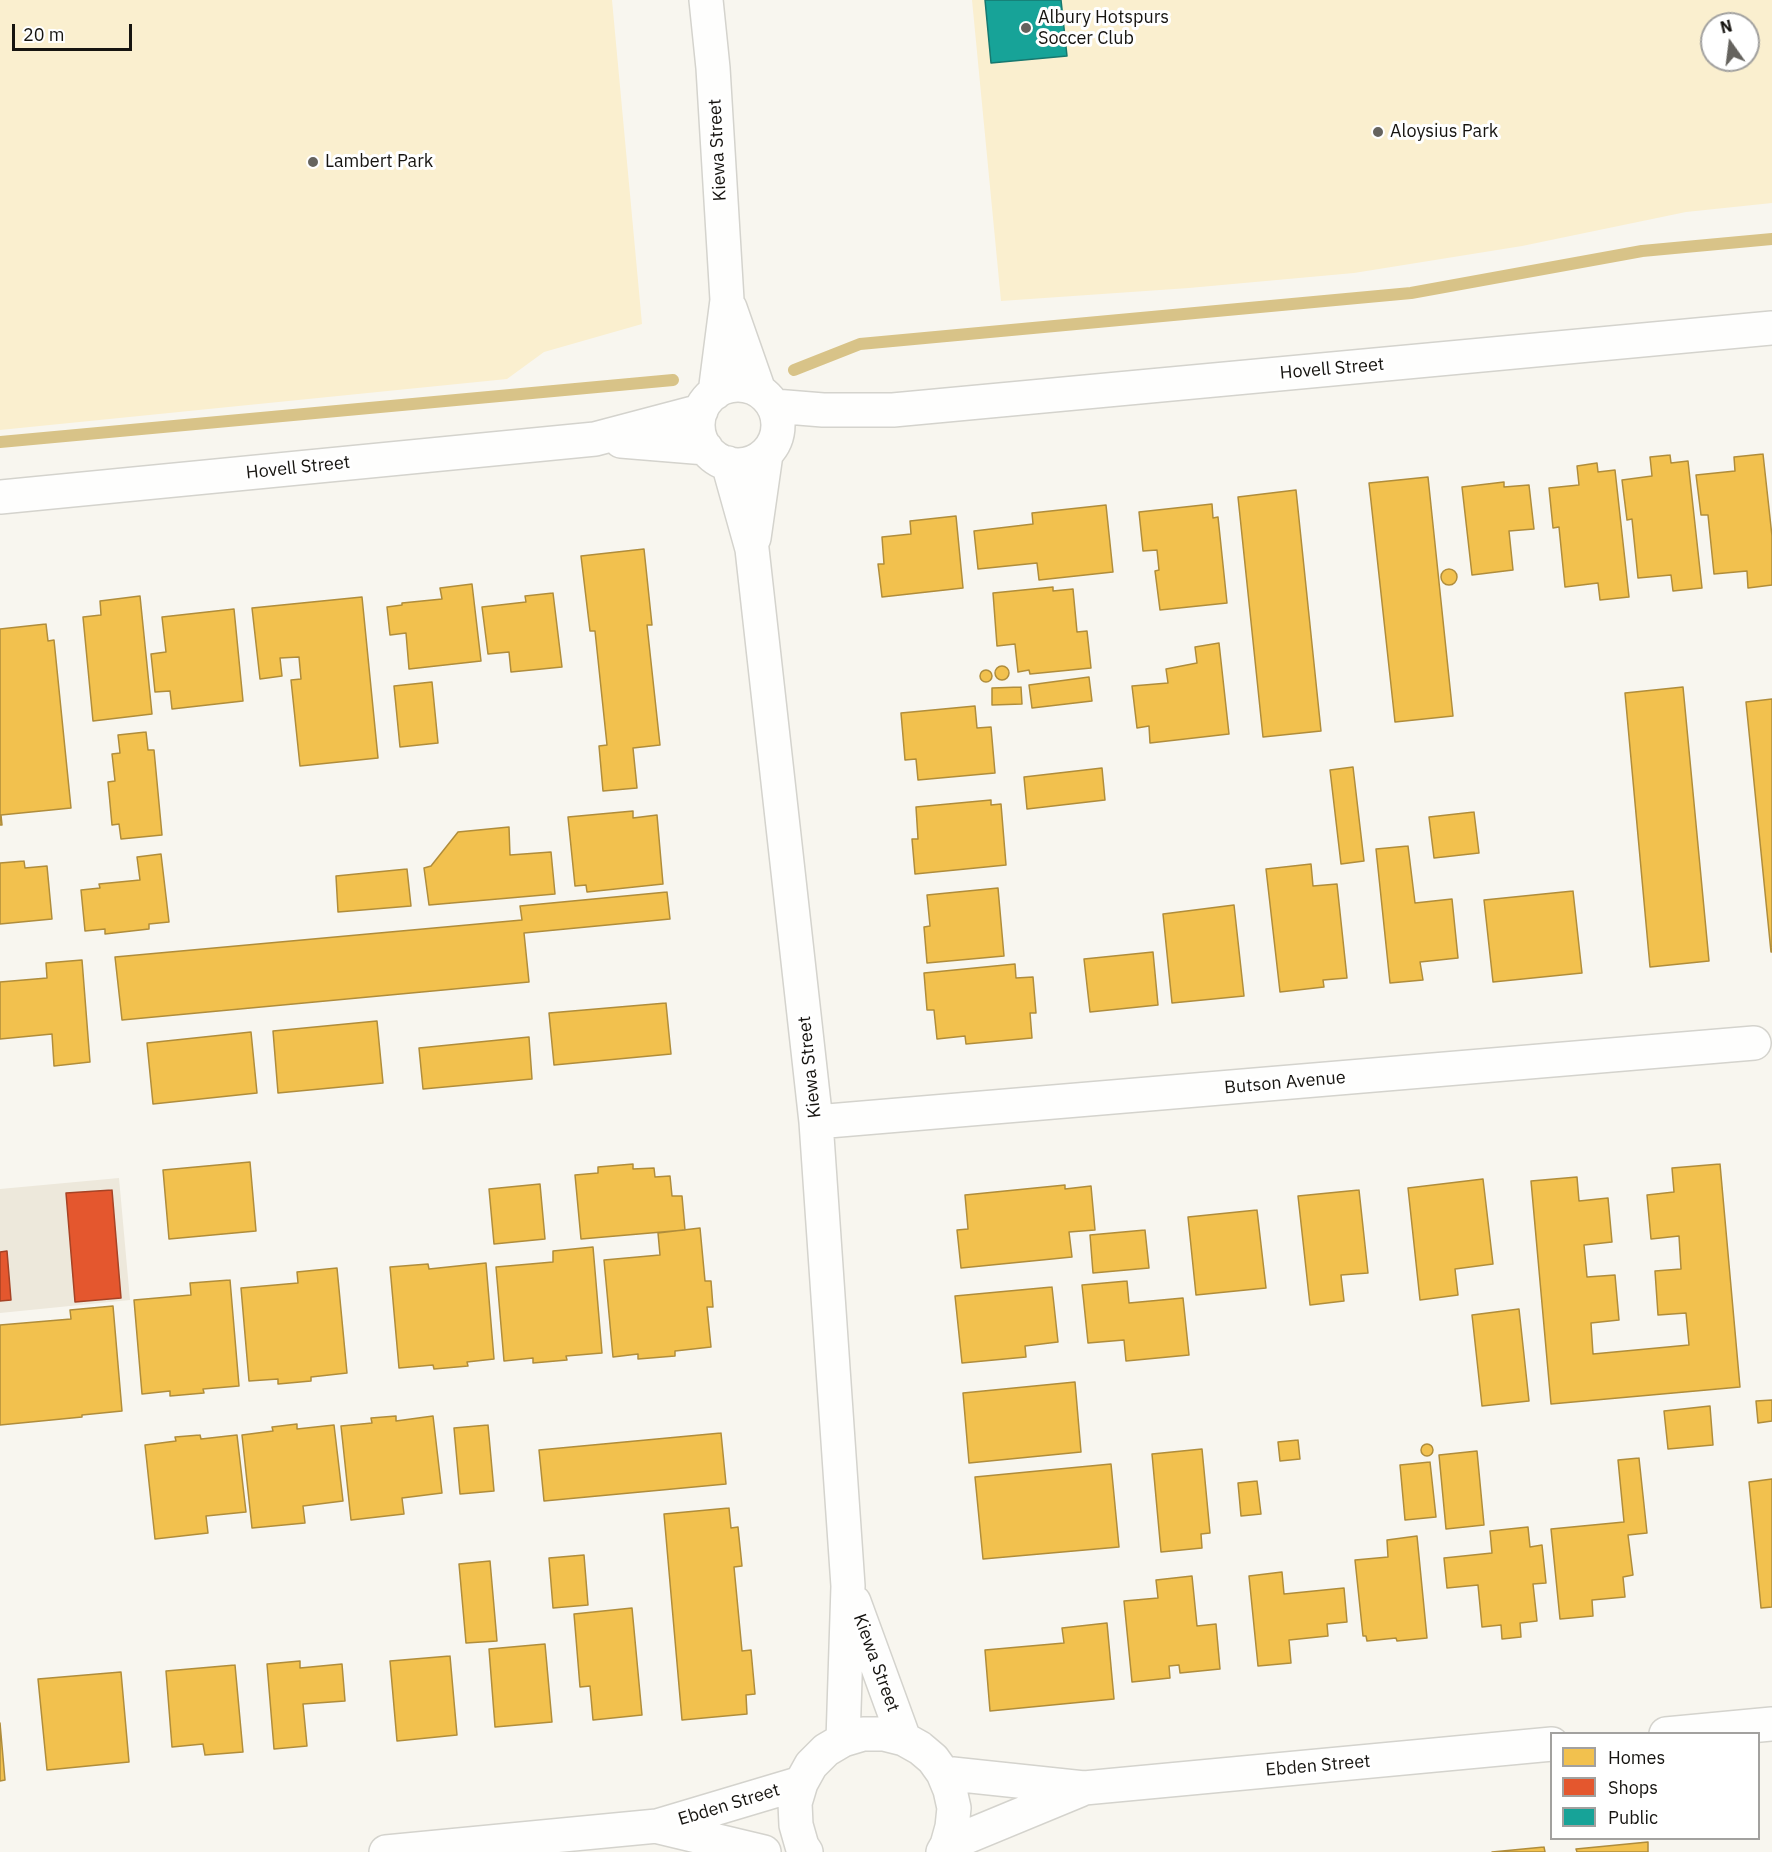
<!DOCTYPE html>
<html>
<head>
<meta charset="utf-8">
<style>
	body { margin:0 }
	#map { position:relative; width:1772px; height:1852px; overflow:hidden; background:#f8f6ef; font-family:"IBM Plex Sans",sans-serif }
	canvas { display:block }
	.legend { position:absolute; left:1550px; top:1732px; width:210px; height:108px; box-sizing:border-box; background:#fff; border:2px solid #a2a19f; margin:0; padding:8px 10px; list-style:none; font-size:18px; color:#161410 }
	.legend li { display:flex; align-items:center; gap:12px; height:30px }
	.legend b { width:30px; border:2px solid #a2a19f }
	.north { position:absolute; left:1700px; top:12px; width:60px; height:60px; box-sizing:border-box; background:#fff; border:2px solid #a2a19f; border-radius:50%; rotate:346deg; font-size:16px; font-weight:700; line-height:24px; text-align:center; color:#161410 }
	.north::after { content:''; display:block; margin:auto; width:21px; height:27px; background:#65635e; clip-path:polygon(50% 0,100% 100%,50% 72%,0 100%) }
	.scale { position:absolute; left:12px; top:24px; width:120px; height:27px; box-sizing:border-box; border:3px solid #161410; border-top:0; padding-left:8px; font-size:18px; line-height:21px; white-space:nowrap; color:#161410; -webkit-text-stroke:4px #fff; paint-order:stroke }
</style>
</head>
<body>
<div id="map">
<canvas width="1772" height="1852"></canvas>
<ul class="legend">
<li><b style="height:16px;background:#f2c14e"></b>Homes</li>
<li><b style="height:16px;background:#e4572e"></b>Shops</li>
<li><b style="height:16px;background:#17a398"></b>Public</li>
</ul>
<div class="north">N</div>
<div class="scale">20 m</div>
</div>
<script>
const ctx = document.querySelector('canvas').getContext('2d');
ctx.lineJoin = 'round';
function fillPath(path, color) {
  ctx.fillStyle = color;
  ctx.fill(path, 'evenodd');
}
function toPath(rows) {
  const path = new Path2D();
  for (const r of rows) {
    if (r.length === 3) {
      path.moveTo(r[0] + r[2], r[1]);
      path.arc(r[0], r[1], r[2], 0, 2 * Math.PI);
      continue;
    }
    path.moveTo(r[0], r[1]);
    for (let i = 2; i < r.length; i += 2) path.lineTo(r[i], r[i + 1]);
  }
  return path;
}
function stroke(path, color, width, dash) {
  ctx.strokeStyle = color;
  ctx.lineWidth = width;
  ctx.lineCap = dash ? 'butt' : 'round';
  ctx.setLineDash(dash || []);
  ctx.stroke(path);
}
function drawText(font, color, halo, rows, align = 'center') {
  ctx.font = font + ' "IBM Plex Sans",sans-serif';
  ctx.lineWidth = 6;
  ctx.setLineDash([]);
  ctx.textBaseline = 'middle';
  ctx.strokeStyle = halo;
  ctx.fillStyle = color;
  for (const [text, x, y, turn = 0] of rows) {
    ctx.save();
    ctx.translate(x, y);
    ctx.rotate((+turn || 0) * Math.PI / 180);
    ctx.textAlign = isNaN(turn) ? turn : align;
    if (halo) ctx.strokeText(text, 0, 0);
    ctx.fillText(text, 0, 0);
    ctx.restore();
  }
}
fillPath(toPath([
	[119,1178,130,1300,0,1313,0,1189]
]), '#ede8db');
fillPath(toPath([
	[0,0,612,0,642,324,544,352,507,379,0,430],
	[972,0,1772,0,1772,203,1686,212,1522,246,1354,273,1189,288,1001,301],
	[1712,24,1748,24,1748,60,1712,60]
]), '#faefcf');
const homes = toPath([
	[1763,454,1772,536,1772,585,1748,588,1747,571,1714,574,1708,515,1701,515,1696,475,1735,471,1734,457,1763,454],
	[1670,455,1671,463,1688,461,1702,588,1673,591,1671,575,1638,578,1632,519,1627,520,1622,480,1652,476,1650,457,1670,455],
	[1597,463,1598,472,1615,470,1629,597,1600,600,1598,583,1565,587,1559,527,1553,528,1549,488,1579,485,1577,466,1597,463],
	[1428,477,1453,716,1395,722,1369,483,1428,477],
	[1504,482,1504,487,1529,485,1534,529,1509,531,1513,570,1472,575,1462,487,1504,482],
	[1296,490,1321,731,1263,737,1238,497,1296,490],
	[1212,504,1213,518,1218,517,1227,603,1160,610,1155,571,1159,570,1157,550,1143,551,1139,512,1212,504],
	[1106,505,1113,572,1039,580,1037,563,978,569,974,531,1033,524,1032,513,1106,505],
	[956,516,963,588,882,597,878,564,884,564,882,537,911,534,910,521,956,516],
	[644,549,652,625,647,625,660,745,633,748,637,788,603,791,599,746,607,745,595,631,590,631,581,556,644,549],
	[1449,577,8],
	[472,584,481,661,409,669,406,633,390,635,387,607,402,605,402,603,442,599,440,588,472,584],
	[1053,587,1053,591,1073,589,1077,632,1087,631,1091,668,1030,674,1029,670,1018,672,1015,644,997,646,993,593,1053,587],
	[553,593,562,667,511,672,509,652,488,654,482,607,526,602,525,596,553,593],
	[140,596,152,714,93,721,83,617,101,615,100,601,140,596],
	[362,597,378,758,300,766,291,680,301,679,299,657,280,658,282,676,260,679,252,608,362,597],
	[234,609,243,701,172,709,170,691,155,692,151,654,166,652,162,617,234,609],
	[46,624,48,641,54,640,71,808,1,815,2,825,0,825,0,629,46,624],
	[1219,643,1229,734,1150,743,1149,726,1137,728,1132,686,1168,683,1166,669,1197,663,1195,647,1219,643],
	[1002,673,7],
	[986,676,6],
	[1089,677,1092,701,1032,708,1029,685,1089,677],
	[432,682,438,743,400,747,394,686,432,682],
	[1021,687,1022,704,992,705,992,688,1021,687],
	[1683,687,1709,961,1650,967,1625,693,1683,687],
	[1772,699,1772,952,1771,952,1746,702,1772,699],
	[975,706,977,728,991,727,995,773,918,780,916,759,905,760,901,713,975,706],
	[146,732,148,750,154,750,162,835,121,839,119,824,112,825,108,782,115,781,112,754,120,753,118,735,146,732],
	[1353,767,1364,861,1341,864,1330,770,1353,767],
	[1102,768,1105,800,1027,809,1024,777,1102,768],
	[991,800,991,805,1001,804,1006,865,915,874,912,839,918,839,916,807,991,800],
	[633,811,633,818,657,815,663,884,587,892,586,885,575,886,568,817,633,811],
	[1474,812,1479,853,1434,858,1429,817,1474,812],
	[509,827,510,855,551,852,555,894,429,905,424,868,431,866,458,832,509,827],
	[1408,846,1415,903,1452,899,1458,958,1420,962,1423,980,1390,983,1376,849,1408,846],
	[161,854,169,922,149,924,149,929,105,934,105,929,85,931,81,890,100,888,99,884,140,880,137,857,161,854],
	[24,861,25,868,47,866,52,919,0,924,0,863,24,861],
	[1311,864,1313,886,1337,884,1347,978,1323,980,1324,987,1280,992,1266,869,1311,864],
	[407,869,411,906,338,912,336,876,407,869],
	[998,888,1004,956,927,963,924,927,930,926,927,895,998,888],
	[1573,891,1582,973,1493,982,1484,900,1573,891],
	[667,892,670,919,524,933,529,982,122,1020,115,957,522,920,520,906,667,892],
	[1234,905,1244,996,1172,1003,1163,914,1234,905],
	[1153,952,1158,1005,1090,1012,1084,959,1153,952],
	[82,960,90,1062,54,1066,52,1034,0,1039,0,982,47,978,46,963,82,960],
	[1015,964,1016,978,1033,977,1036,1013,1030,1013,1032,1038,966,1044,965,1036,937,1039,934,1010,927,1010,924,973,1015,964],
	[666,1003,671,1054,554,1065,549,1013,666,1003],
	[377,1021,383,1083,278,1093,273,1031,377,1021],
	[251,1032,257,1093,153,1104,147,1043,251,1032],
	[529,1037,532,1079,423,1089,419,1048,529,1037],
	[250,1162,256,1231,169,1239,163,1170,250,1162],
	[633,1164,633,1169,654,1168,655,1177,670,1176,672,1196,682,1196,685,1230,581,1239,575,1175,598,1173,598,1167,633,1164],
	[1720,1164,1740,1387,1551,1404,1531,1181,1577,1177,1579,1201,1608,1198,1612,1242,1584,1245,1587,1277,1615,1275,1619,1320,1591,1323,1593,1354,1689,1345,1686,1313,1658,1315,1655,1271,1681,1269,1679,1236,1651,1239,1647,1195,1674,1192,1672,1168,1720,1164],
	[1483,1179,1493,1264,1455,1269,1458,1295,1420,1300,1408,1188,1483,1179],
	[540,1184,545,1239,494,1244,489,1189,540,1184],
	[1065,1185,1065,1189,1091,1186,1095,1230,1069,1232,1072,1257,961,1268,957,1230,968,1229,965,1195,1065,1185],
	[1359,1190,1368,1273,1341,1275,1344,1301,1310,1305,1298,1196,1359,1190],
	[1257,1210,1266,1288,1196,1295,1188,1217,1257,1210],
	[700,1228,705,1281,711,1281,713,1307,707,1307,711,1347,675,1351,675,1356,638,1359,638,1354,613,1357,604,1260,660,1255,658,1233,700,1228],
	[1145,1230,1149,1268,1093,1273,1090,1235,1145,1230],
	[593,1247,602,1353,566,1356,567,1360,533,1363,533,1358,504,1361,496,1267,553,1262,553,1251,593,1247],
	[486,1263,494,1359,467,1362,468,1366,434,1369,433,1365,399,1368,390,1267,428,1264,429,1269,486,1263],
	[337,1268,347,1373,311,1377,311,1381,278,1384,278,1379,249,1381,241,1288,298,1283,297,1272,337,1268],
	[230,1280,239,1386,203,1389,204,1393,170,1396,170,1391,142,1394,134,1300,191,1295,190,1283,230,1280],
	[1127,1281,1129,1303,1183,1298,1189,1355,1126,1361,1124,1340,1088,1343,1082,1285,1127,1281],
	[1052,1287,1058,1342,1025,1346,1026,1357,962,1363,955,1296,1052,1287],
	[113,1306,122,1411,82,1415,82,1417,0,1425,0,1325,71,1319,70,1310,113,1306],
	[1519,1309,1529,1401,1482,1406,1472,1315,1519,1309],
	[1075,1382,1081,1452,969,1463,963,1393,1075,1382],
	[1772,1400,1772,1421,1758,1423,1756,1401,1772,1400],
	[1710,1406,1713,1445,1668,1449,1664,1411,1710,1406],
	[396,1416,396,1421,433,1416,442,1493,402,1498,404,1514,351,1520,341,1426,372,1423,371,1418,396,1416],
	[297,1424,297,1429,334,1425,343,1501,303,1506,305,1523,252,1528,242,1435,273,1431,272,1427,297,1424],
	[488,1425,494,1491,460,1494,454,1428,488,1425],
	[721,1433,726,1484,544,1501,539,1450,721,1433],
	[200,1435,201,1439,237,1435,246,1512,206,1516,208,1533,155,1539,145,1445,176,1441,175,1437,200,1435],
	[1298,1440,1300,1459,1280,1461,1278,1442,1298,1440],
	[1427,1450,6],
	[1202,1449,1210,1533,1201,1534,1202,1548,1161,1552,1152,1454,1202,1449],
	[1477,1451,1484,1525,1446,1529,1439,1455,1477,1451],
	[1639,1458,1647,1533,1628,1535,1633,1575,1623,1577,1625,1597,1592,1600,1593,1616,1560,1619,1551,1529,1624,1522,1618,1460,1639,1458],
	[1430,1462,1436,1517,1405,1520,1400,1465,1430,1462],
	[1111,1464,1119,1547,983,1559,975,1477,1111,1464],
	[1772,1479,1772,1607,1761,1608,1749,1482,1772,1479],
	[1257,1481,1261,1514,1241,1516,1238,1483,1257,1481],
	[729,1508,731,1528,738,1527,742,1566,734,1567,742,1651,751,1650,755,1694,746,1695,747,1714,682,1720,664,1514,729,1508],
	[1528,1527,1530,1547,1542,1545,1546,1583,1533,1584,1537,1621,1520,1623,1521,1637,1502,1639,1501,1625,1482,1627,1478,1585,1447,1588,1444,1558,1492,1553,1490,1531,1528,1527],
	[1417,1536,1427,1638,1397,1641,1396,1638,1367,1641,1366,1636,1363,1636,1355,1560,1388,1557,1387,1540,1417,1536],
	[584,1555,588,1605,553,1608,549,1558,584,1555],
	[490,1561,497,1641,466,1643,459,1564,490,1561],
	[1282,1572,1284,1594,1344,1588,1347,1622,1327,1624,1328,1636,1289,1640,1291,1663,1258,1666,1249,1576,1282,1572],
	[1192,1576,1197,1626,1216,1624,1220,1669,1180,1673,1179,1665,1169,1666,1170,1678,1132,1682,1124,1601,1158,1598,1156,1580,1192,1576],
	[632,1608,642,1715,593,1720,590,1686,580,1687,574,1614,632,1608],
	[1107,1623,1114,1699,990,1711,985,1650,1064,1643,1062,1628,1107,1623],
	[545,1644,552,1722,495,1727,489,1649,545,1644],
	[450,1656,457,1735,397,1741,390,1661,450,1656],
	[300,1661,300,1668,342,1664,345,1701,303,1704,307,1746,274,1749,267,1664,300,1661],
	[235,1665,243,1752,205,1755,203,1744,172,1747,166,1671,235,1665],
	[121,1672,129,1762,47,1770,38,1679,121,1672],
	[0,1723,5,1780,0,1781,0,1723],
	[1648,1842,1648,1852,1577,1852,1576,1849,1648,1842],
	[1544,1847,1545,1852,1492,1852,1544,1847]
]);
fillPath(homes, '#f2c14e');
stroke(homes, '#b08d3b', 1.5);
const shops = toPath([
	[112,1190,121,1298,75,1302,66,1193,112,1190],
	[7,1251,11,1300,0,1301,0,1252,7,1251]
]);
fillPath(shops, '#e4572e');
stroke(shops, '#a64325', 1.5);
const public = toPath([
	[985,0,1061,0,1067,56,991,63,985,0]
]);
fillPath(public, '#17a398');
stroke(public, '#17786f', 1.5);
stroke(toPath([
	[794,370,860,344,1411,293,1642,251,1772,239],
	[0,442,673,380]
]), '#d8c388', 12);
const minor = toPath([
	[706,0,713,68,727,300,715,393],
	[730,308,759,391],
	[738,425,40],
	[774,406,823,410,893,410,1772,328],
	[621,441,706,448],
	[728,463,752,549,816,1122,848,1586,843,1740],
	[0,497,595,439,701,411],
	[754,538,766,454],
	[816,1122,1754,1043],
	[854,1602,904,1739],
	[1666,1734,1772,1724],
	[943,1773,1084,1788,1552,1744],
	[659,1827,764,1852],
	[947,1845,1080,1790],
	[386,1852,657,1826,801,1783],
	[806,1852,802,1846,796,1825,795,1803,801,1783,811,1765,826,1750,843,1740,863,1734,884,1734,904,1739,920,1748,933,1759,943,1773,950,1790,954,1808,952,1827,947,1845,943,1852]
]);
stroke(minor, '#d4d3cd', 36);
stroke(minor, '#fefefd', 33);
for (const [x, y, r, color] of [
	[1026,28,6,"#65635e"],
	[1378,132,6,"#65635e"],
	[313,162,6,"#65635e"]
]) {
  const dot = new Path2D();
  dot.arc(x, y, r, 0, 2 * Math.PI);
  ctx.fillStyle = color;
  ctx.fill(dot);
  stroke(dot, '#fff', 2);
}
drawText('18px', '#161410', '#fff', [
	["Albury Hotspurs",1038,18],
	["Soccer Club",1038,39],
	["Aloysius Park",1390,132],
	["Lambert Park",325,162]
], 'left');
drawText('18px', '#161410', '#fff', [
	["Kiewa Street",718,150,-93],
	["Hovell Street",1332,369,-5],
	["Hovell Street",298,468,-6],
	["Kiewa Street",810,1067,-96],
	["Butson Avenue",1285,1083,-5],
	["Kiewa Street",876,1663,70],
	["Ebden Street",1318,1766,-5],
	["Ebden Street",729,1805,-17]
]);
</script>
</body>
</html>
